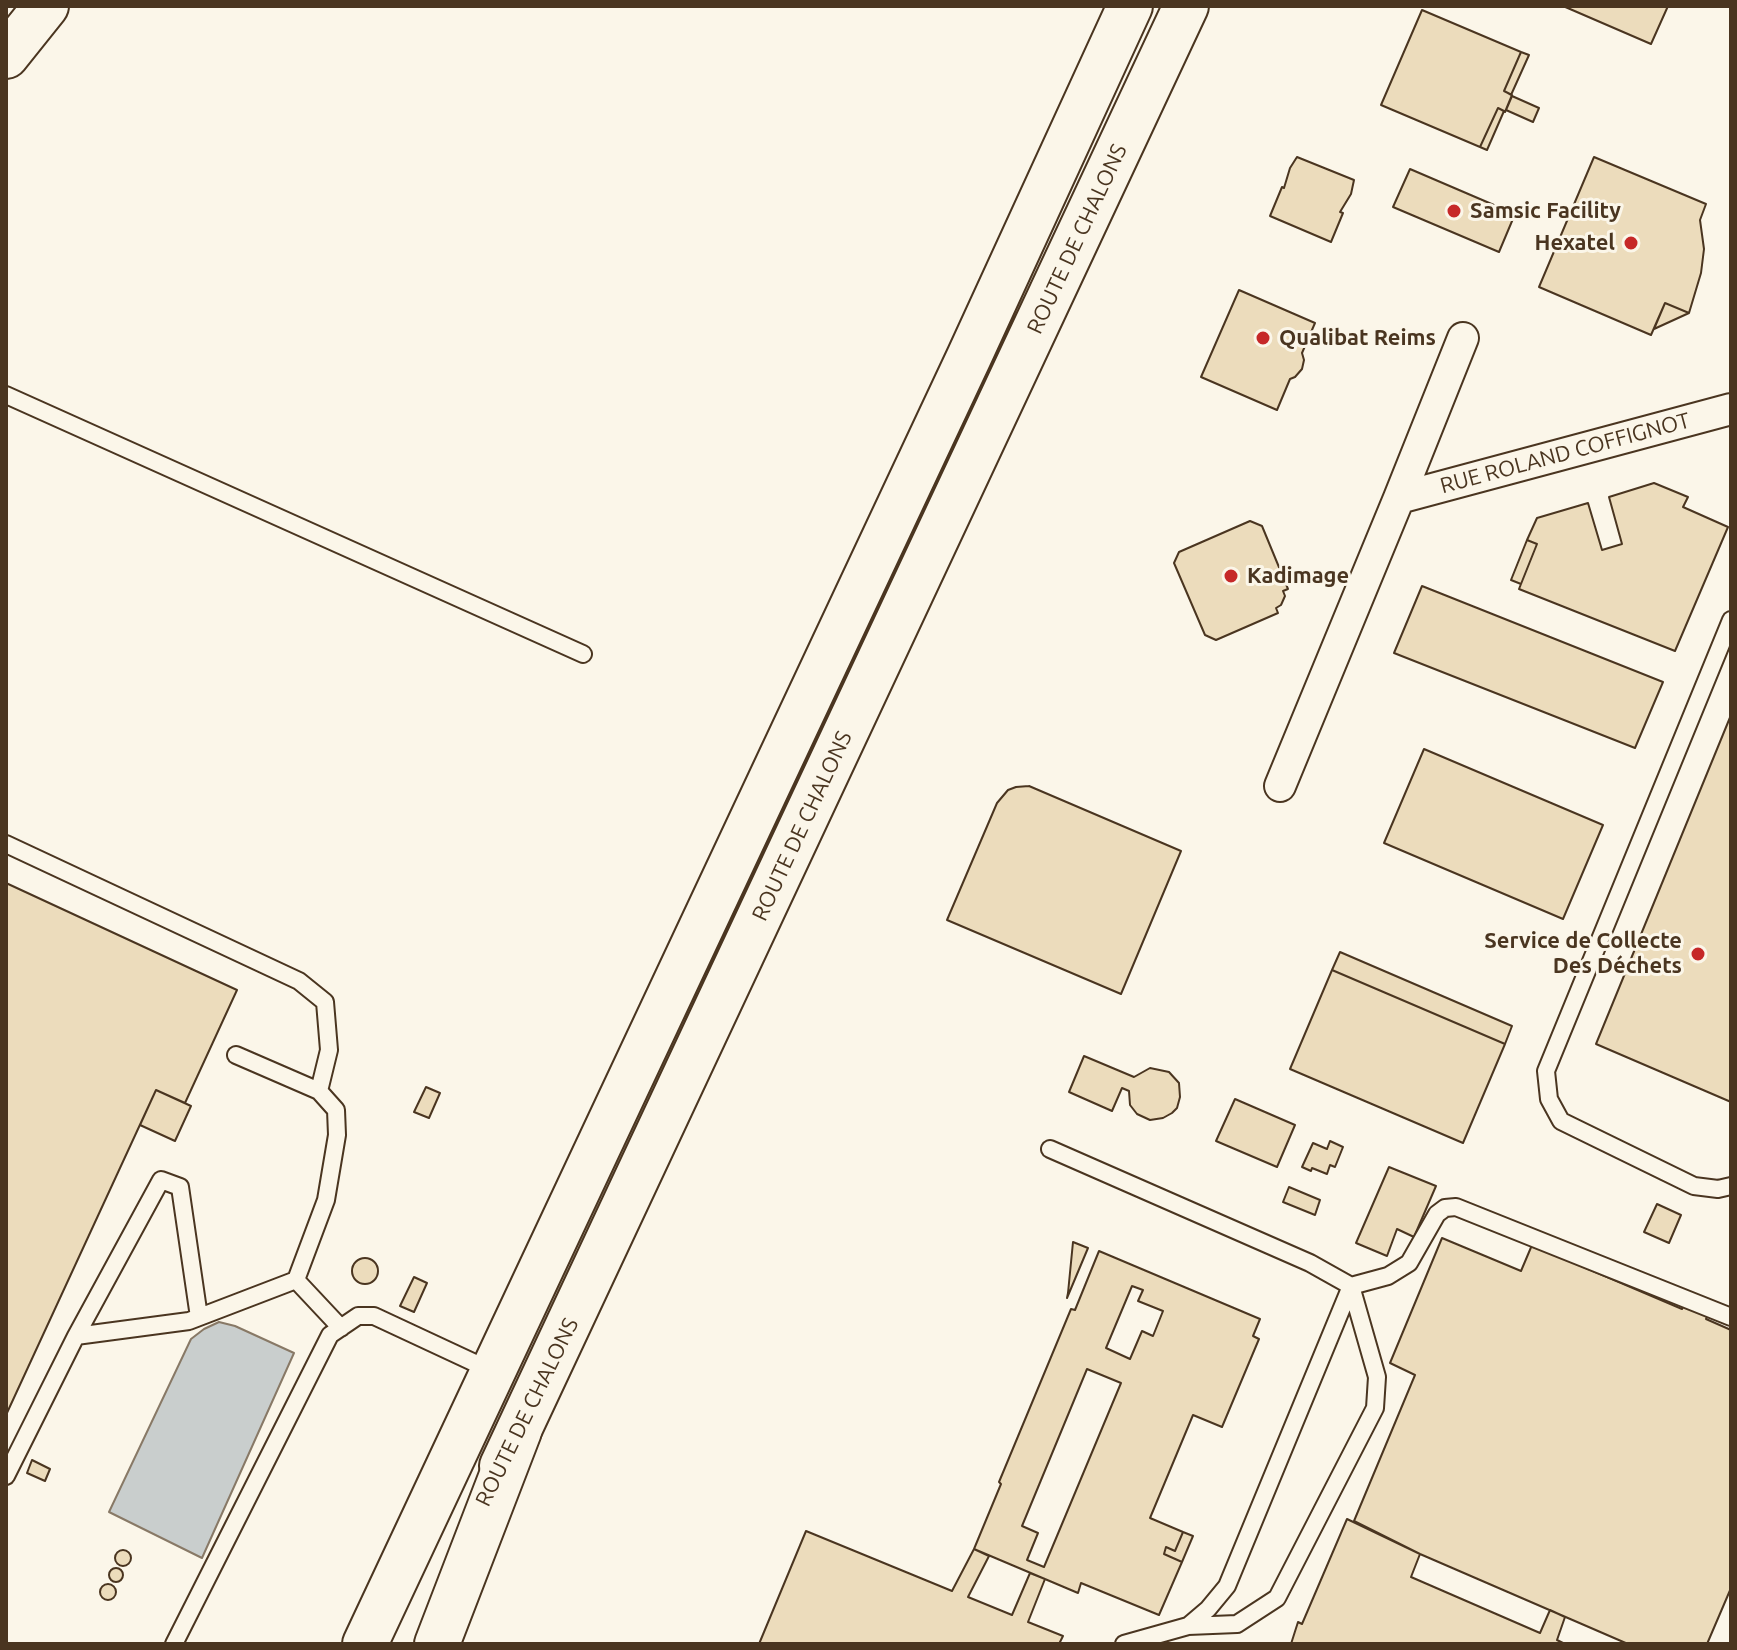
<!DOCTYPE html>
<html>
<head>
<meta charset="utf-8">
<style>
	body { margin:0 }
	#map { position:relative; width:1737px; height:1650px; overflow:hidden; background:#fbf6e9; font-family:Ubuntu,sans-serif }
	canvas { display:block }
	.frame { position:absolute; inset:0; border:8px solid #4a3520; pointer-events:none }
</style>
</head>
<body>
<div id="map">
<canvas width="1737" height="1650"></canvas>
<div class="frame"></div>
</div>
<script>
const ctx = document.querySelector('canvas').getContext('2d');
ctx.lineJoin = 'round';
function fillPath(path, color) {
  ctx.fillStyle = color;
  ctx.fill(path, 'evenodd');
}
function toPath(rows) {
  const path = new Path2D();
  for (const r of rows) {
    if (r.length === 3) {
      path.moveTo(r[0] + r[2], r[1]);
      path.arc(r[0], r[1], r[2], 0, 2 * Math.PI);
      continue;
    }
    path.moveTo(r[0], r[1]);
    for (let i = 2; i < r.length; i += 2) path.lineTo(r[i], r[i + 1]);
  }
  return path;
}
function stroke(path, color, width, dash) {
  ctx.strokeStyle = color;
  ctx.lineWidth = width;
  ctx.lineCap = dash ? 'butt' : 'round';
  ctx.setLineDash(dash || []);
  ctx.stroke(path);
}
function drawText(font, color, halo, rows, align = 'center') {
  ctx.font = font + ' Ubuntu,sans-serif';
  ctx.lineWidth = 6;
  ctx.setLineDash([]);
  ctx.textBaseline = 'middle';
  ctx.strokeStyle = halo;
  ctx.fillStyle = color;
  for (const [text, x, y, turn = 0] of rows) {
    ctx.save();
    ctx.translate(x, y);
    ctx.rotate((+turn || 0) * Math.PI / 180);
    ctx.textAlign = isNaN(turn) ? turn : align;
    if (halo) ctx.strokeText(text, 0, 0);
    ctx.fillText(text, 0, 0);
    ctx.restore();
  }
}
const water = toPath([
	[219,1322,235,1326,294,1353,202,1558,109,1512,191,1339,204,1329,219,1322]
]);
fillPath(water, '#c9cecd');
stroke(water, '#887966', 2);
const building = toPath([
	[1563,6,1668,6,1651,44,1563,6],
	[1422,10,1521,52,1504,91,1512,95,1505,112,1498,108,1480,147,1381,105,1422,10],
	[1521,52,1529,55,1511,95,1504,91,1521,52],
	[1512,96,1539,108,1533,122,1506,110,1512,96],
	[1498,108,1504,111,1487,150,1480,147,1498,108],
	[1297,157,1354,180,1351,194,1340,212,1343,213,1331,242,1270,216,1282,187,1284,188,1290,168,1297,157],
	[1594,157,1706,204,1700,220,1704,249,1701,273,1689,313,1665,303,1651,335,1539,287,1594,157],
	[1410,169,1515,214,1499,252,1393,207,1410,169],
	[1239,290,1315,323,1302,353,1304,360,1302,369,1295,377,1290,379,1277,410,1201,377,1239,290],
	[1665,303,1689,313,1654,329,1665,303],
	[1654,483,1688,497,1683,507,1728,527,1675,651,1519,589,1537,544,1527,540,1537,518,1588,503,1602,550,1622,544,1609,497,1654,483],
	[1250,521,1262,526,1288,589,1283,591,1285,596,1281,605,1276,608,1278,613,1216,640,1205,635,1174,563,1179,552,1250,521],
	[1527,540,1537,544,1521,584,1511,580,1527,540],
	[1422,586,1663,682,1635,748,1394,653,1422,586],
	[1731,715,1731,1102,1596,1044,1731,715],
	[1424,749,1603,825,1563,919,1384,843,1424,749],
	[1029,786,1181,851,1121,994,947,920,997,803,1008,790,1016,787,1029,786],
	[6,883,237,990,185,1103,156,1090,6,1415,6,883],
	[1340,952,1512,1026,1505,1044,1332,970,1340,952],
	[1332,970,1505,1044,1463,1143,1290,1069,1332,970],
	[1084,1056,1134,1077,1150,1068,1169,1072,1179,1083,1180,1097,1177,1108,1172,1113,1163,1118,1150,1120,1137,1114,1130,1105,1129,1091,1122,1088,1112,1111,1069,1092,1084,1056],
	[426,1087,440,1093,429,1118,414,1112,426,1087],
	[156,1090,191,1106,175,1141,140,1125,156,1090],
	[1235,1099,1295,1125,1277,1167,1216,1141,1235,1099],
	[1330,1141,1343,1147,1335,1167,1330,1165,1327,1174,1312,1168,1311,1171,1302,1167,1313,1143,1327,1149,1330,1141],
	[1389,1167,1436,1186,1414,1237,1397,1229,1387,1256,1356,1243,1389,1167],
	[1289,1187,1320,1200,1315,1215,1283,1202,1289,1187],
	[1657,1204,1681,1215,1669,1243,1644,1232,1657,1204],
	[1442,1238,1521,1271,1532,1245,1682,1309,1686,1300,1710,1310,1706,1319,1731,1330,1731,1588,1707,1644,1628,1644,1420,1554,1354,1521,1415,1375,1390,1363,1442,1238],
	[1073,1242,1088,1248,1067,1298,1068,1293,1073,1242],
	[1099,1251,1260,1319,1253,1336,1259,1339,1222,1427,1193,1415,1150,1518,1183,1532,1175,1551,1166,1547,1164,1554,1182,1562,1159,1615,1081,1583,1078,1593,974,1549,1001,1484,999,1482,1071,1309,1075,1310,1099,1251],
	[1132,1286,1143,1290,1138,1301,1163,1311,1153,1336,1142,1331,1130,1359,1106,1348,1132,1286],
	[1087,1369,1121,1383,1044,1567,1027,1560,1038,1533,1022,1526,1087,1369],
	[365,1271,13],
	[414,1277,427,1283,414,1312,400,1306,414,1277],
	[32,1460,50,1469,45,1481,27,1473,32,1460],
	[1347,1519,1420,1554,1411,1577,1540,1633,1550,1610,1565,1617,1557,1640,1565,1644,1291,1644,1298,1622,1302,1624,1347,1519],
	[806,1531,952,1591,974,1549,989,1556,968,1597,1012,1615,1030,1573,1045,1579,1028,1622,1063,1636,1059,1644,759,1644,806,1531],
	[1183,1532,1193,1536,1182,1562,1164,1554,1166,1547,1175,1551,1183,1532],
	[123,1558,8],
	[116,1575,7],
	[108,1592,8]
]);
fillPath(building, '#ecdcbc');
stroke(building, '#4a3520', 2);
const lane = toPath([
	[6,395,583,654],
	[1731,620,1546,1071,1549,1099,1561,1121,1694,1186,1718,1189,1731,1186],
	[6,844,299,981,325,1002,329,1050,319,1091],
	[236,1055,319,1091,336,1110,337,1135,326,1200,296,1280],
	[1050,1149,1310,1263,1351,1286,1227,1586,1208,1609,1188,1626,1124,1644],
	[76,1336,161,1180,180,1187,199,1317],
	[6,1476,76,1336,189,1321,296,1280,341,1328],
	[1188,1626,1237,1624,1277,1598,1375,1408,1377,1377,1351,1286,1388,1276,1409,1263,1437,1214,1445,1208,1456,1207,1731,1317],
	[174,1644,330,1335,358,1316,374,1316,492,1371]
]);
const street = toPath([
	[1399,498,1731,409],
	[1280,786,1399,498,1463,338]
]);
const secondary = toPath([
	[6,56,46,6]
]);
const primary = toPath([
	[502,1466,1186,6],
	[365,1644,969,357,1130,6]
]);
const highway = toPath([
	[437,1644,519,1431]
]);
stroke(lane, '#4a3520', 20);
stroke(street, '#4a3520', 34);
stroke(secondary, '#4a3520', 48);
stroke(primary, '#4a3520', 48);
stroke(highway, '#4a3520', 48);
stroke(lane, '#fbf6e9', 16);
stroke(street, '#fbf6e9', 30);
stroke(secondary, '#fbf6e9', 44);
stroke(primary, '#fbf6e9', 44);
stroke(highway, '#fbf6e9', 44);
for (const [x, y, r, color] of [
	[1454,211,8,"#c62828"],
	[1631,243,8,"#c62828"],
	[1263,338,8,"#c62828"],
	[1231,576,8,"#c62828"],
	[1698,954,8,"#c62828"]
]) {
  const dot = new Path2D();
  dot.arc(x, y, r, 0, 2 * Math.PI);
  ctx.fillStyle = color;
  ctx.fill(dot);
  stroke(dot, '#fbf6e9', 3);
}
drawText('bold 22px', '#4a3520', '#fbf6e9', [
	["Samsic Facility",1470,211],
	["Hexatel",1615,243,"right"],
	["Qualibat Reims",1279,338],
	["Kadimage",1247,576],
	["Service de Collecte",1682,941,"right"],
	["Des Déchets",1682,966,"right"]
], 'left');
drawText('22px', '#4a3520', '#fbf6e9', [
	["ROUTE DE CHALONS",1077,239,-65],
	["RUE ROLAND COFFIGNOT",1565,453,-15],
	["ROUTE DE CHALONS",802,826,-65],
	["ROUTE DE CHALONS",527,1412,-64]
]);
</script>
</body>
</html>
